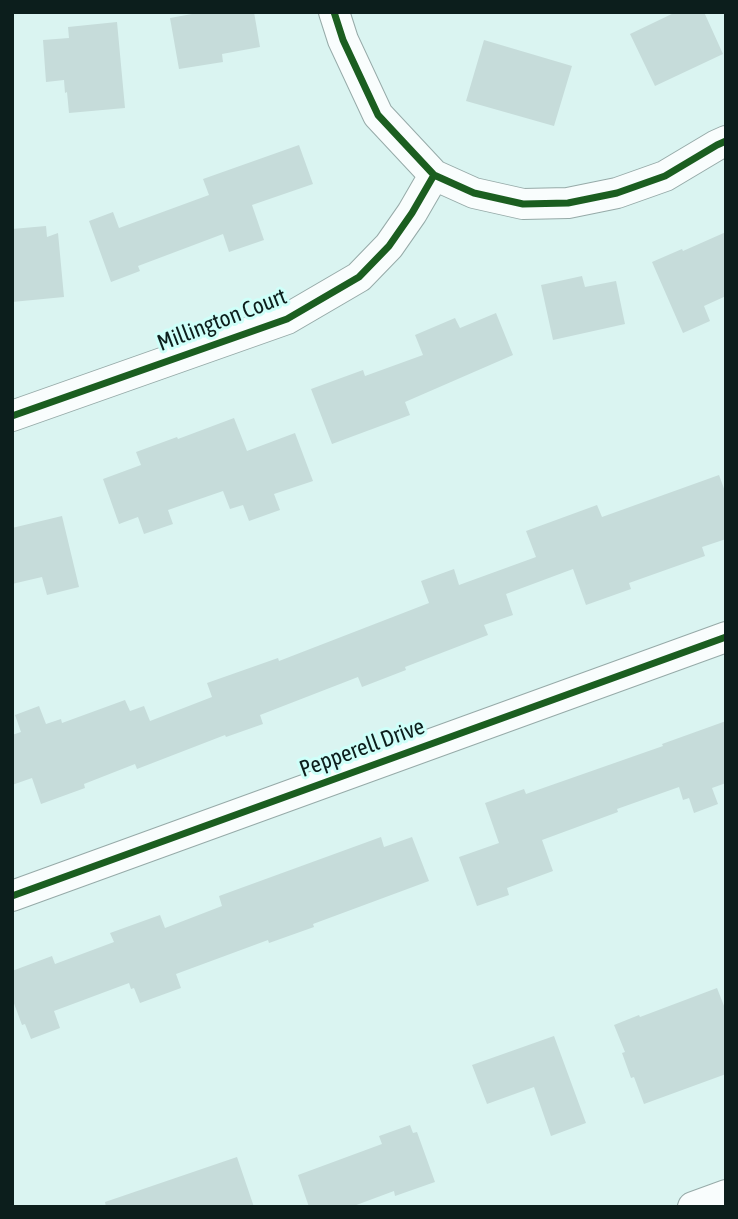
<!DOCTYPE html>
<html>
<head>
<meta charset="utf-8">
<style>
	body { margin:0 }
	#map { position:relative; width:738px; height:1219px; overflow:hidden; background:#daf4f1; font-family:"Asap Condensed",sans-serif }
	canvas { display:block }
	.frame { position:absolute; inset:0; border:14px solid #0c1e1c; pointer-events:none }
</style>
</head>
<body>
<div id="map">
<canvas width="738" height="1219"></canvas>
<div class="frame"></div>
</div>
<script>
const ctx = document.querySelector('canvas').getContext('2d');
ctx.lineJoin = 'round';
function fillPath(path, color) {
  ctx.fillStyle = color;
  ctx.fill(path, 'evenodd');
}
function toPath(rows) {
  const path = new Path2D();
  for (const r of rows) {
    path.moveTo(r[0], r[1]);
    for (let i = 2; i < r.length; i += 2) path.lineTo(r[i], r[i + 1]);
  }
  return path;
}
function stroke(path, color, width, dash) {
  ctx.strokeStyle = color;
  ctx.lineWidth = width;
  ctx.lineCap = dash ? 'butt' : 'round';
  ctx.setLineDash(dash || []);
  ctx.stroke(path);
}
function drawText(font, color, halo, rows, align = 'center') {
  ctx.font = font + ' "Asap Condensed",sans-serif';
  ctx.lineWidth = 6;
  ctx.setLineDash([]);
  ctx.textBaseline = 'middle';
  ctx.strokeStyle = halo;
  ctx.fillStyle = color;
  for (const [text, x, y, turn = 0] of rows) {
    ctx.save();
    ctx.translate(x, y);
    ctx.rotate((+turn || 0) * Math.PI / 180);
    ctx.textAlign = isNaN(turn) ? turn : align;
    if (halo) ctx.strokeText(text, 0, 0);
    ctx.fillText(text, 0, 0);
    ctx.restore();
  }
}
fillPath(toPath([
	[203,12,254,12,260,47,222,54,223,62,179,69,170,18],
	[676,12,704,12,723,54,655,86,630,34],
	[117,22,125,108,69,113,67,92,65,93,64,80,46,82,43,40,69,38,68,27],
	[484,40,572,66,554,126,466,101],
	[299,145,313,184,252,205,264,240,229,252,223,234,138,266,140,271,111,282,89,221,113,212,119,228,209,195,203,179],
	[46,226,47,237,58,233,64,297,12,302,12,229],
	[726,232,726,296,704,306,710,321,683,333,652,262,682,249,683,251],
	[582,276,585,287,616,281,625,324,553,340,541,285],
	[496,313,513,355,405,402,410,415,332,444,311,389,363,370,365,376,423,355,415,335,455,318,460,328],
	[234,418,247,451,295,433,313,481,274,494,280,510,249,521,243,505,230,509,223,491,168,510,173,524,144,534,138,517,119,524,103,479,141,465,136,452,177,437,178,439],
	[719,475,726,494,726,539,702,547,705,556,629,583,631,589,586,605,573,569,506,594,513,615,484,625,488,635,405,667,406,670,362,687,358,677,260,715,263,724,226,737,225,735,137,769,135,764,84,784,85,788,41,804,32,778,12,785,12,735,21,732,15,715,39,706,46,724,61,719,62,723,125,700,130,711,144,706,150,721,212,697,207,683,278,658,279,661,429,603,421,581,454,569,459,585,536,557,526,531,597,505,602,517],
	[62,516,79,587,47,595,42,577,12,584,12,528],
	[726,721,726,783,712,788,718,804,694,813,689,798,683,800,679,787,617,809,618,812,542,840,553,871,507,888,509,895,477,906,459,857,499,843,485,803,524,789,526,794,663,746,662,744],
	[381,837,384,847,412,837,429,881,313,924,314,927,269,943,268,940,176,974,181,988,140,1003,134,988,131,989,129,983,54,1011,60,1028,31,1039,25,1024,22,1025,12,998,12,971,52,956,55,964,114,942,110,933,160,915,165,928,222,906,219,896],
	[717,988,726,1011,726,1074,644,1104,634,1077,631,1078,622,1053,625,1052,614,1025,639,1015,640,1017],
	[554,1036,586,1123,551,1136,534,1087,487,1104,472,1065],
	[410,1125,413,1133,417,1132,435,1182,395,1196,394,1191,351,1207,309,1207,298,1175,382,1144,379,1136],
	[237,1157,254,1207,106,1207,105,1202]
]), '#c6dcda');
const minor = toPath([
	[334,12,343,40,378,115,434,175,474,193,523,204,568,203,617,193,665,176,717,145,726,141],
	[12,416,287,319,359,277,389,246,412,213,434,175],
	[12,896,726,637],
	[693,1207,726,1195]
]);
stroke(minor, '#96aaa8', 32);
stroke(minor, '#f9fdfd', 30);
stroke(toPath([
	[334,12,343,40,378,115,434,175,474,193,523,204,568,203,617,193,665,176,717,145,726,141],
	[12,416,287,319,359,277,389,246,412,213,434,175],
	[12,896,726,637]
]), '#1b5e20', 7);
drawText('23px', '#0c1e1c', '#cffff9', [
	["Millington Court",222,320,-21],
	["Pepperell Drive",362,748,-20]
]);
</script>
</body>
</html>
